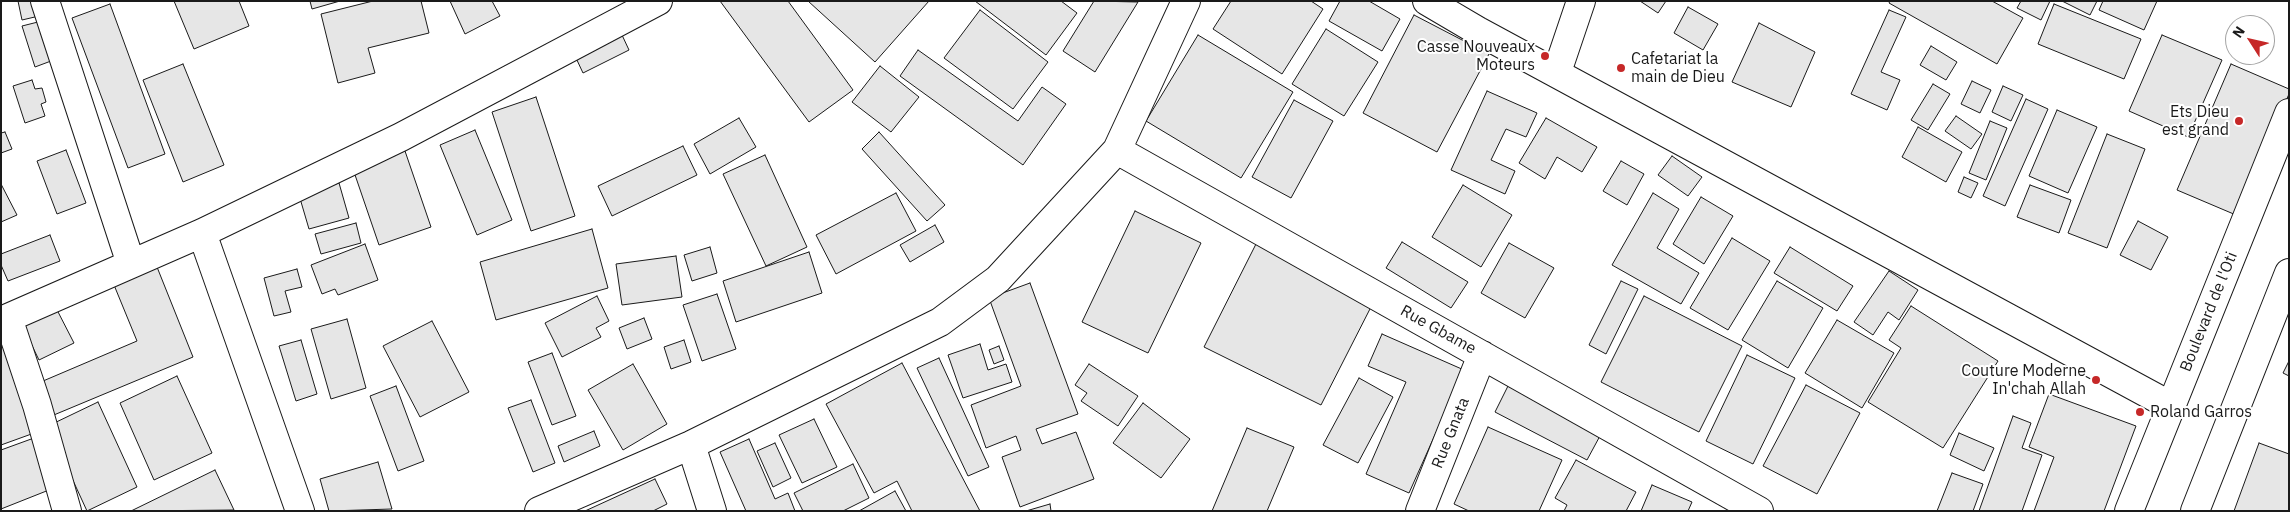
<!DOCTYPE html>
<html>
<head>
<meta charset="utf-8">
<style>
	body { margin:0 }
	#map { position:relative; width:2290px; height:512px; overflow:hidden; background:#fff; font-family:"IBM Plex Sans",sans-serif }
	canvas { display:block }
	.frame { position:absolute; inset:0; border:2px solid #1a1a1a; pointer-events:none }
	.north { position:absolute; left:2225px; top:15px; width:50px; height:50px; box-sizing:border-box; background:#fff; border:1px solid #a3a3a3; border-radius:50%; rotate:305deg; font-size:14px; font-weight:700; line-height:20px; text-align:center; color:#1a1a1a }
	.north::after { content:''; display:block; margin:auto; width:18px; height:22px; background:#c62828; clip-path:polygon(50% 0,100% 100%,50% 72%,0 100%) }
</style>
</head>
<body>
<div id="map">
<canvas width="2290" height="512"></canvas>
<div class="frame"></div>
<div class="north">N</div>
</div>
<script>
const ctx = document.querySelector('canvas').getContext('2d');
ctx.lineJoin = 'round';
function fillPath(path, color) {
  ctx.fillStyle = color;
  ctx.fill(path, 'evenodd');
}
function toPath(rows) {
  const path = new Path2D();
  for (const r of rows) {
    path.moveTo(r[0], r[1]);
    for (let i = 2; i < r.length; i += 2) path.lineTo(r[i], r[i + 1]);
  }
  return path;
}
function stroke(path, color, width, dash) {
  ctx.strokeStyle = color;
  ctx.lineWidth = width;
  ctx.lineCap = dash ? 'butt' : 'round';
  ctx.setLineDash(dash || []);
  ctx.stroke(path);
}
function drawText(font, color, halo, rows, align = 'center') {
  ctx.font = font + ' "IBM Plex Sans",sans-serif';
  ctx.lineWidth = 4;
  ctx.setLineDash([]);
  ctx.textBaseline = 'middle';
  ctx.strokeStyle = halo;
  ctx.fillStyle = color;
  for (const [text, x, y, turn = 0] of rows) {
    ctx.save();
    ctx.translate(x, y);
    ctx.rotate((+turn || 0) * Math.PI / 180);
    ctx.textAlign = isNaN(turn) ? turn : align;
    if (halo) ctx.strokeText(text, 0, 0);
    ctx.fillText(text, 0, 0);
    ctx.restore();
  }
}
const building = toPath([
	[18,1,35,1,39,16,22,20,18,1],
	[174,1,239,1,249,26,194,49,174,1],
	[310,1,340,1,312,9,310,1],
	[373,1,421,1,429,33,368,48,375,73,338,83,321,14,373,1],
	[450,1,492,1,500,16,465,34,450,1],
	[720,1,788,1,853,90,809,122,720,1],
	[808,1,929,1,875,62,808,1],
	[975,1,1061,1,1077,13,1046,55,975,1],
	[1094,1,1138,2,1095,72,1063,51,1094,1],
	[1231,1,1311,1,1323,9,1282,74,1213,29,1231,1],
	[1340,1,1369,1,1400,19,1382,51,1329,21,1340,1],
	[1640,1,1666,1,1658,13,1640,1],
	[1890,1,1992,1,2023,18,1997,64,1889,3,1890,1],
	[2021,1,2050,1,2041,20,2017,8,2021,1],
	[2062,1,2097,1,2090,15,2062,1],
	[2103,1,2157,1,2144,30,2099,10,2103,1],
	[110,4,165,154,128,168,72,18,110,4],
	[2054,4,2141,39,2124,79,2038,44,2054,4],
	[1688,7,1718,24,1703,50,1674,33,1688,7],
	[980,10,1048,62,1013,109,944,58,980,10],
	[1889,10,1906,17,1881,72,1900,80,1887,110,1851,94,1889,10],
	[1414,15,1489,54,1437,152,1363,113,1414,15],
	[38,22,51,61,35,67,22,26,38,22],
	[1759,23,1815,52,1791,107,1732,82,1759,23],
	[1326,29,1378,62,1344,116,1292,84,1326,29],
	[622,35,629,50,583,73,576,58,622,35],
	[1198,35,1293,92,1241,178,1146,121,1198,35],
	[2162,35,2222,60,2188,137,2129,111,2162,35],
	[1931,46,1957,62,1946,80,1920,65,1931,46],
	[918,50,1018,121,1042,87,1066,104,1023,165,900,76,918,50],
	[183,64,224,165,183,182,143,80,183,64],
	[2231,64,2289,89,2289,94,2236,215,2177,190,2231,64],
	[880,66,919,97,891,132,852,102,880,66],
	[32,80,35,89,42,88,46,102,41,104,45,116,25,123,13,86,32,80],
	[1972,81,1991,90,1980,113,1961,104,1972,81],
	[1933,84,1950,94,1928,130,1911,120,1933,84],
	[2003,86,2023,95,2011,121,1992,112,2003,86],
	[1487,91,1537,113,1526,137,1506,129,1491,160,1515,171,1505,194,1451,170,1487,91],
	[536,97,575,216,531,231,492,112,536,97],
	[2026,99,2048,109,2005,206,1983,196,2026,99],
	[1294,100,1333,121,1291,198,1252,177,1294,100],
	[2057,110,2097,127,2068,193,2029,176,2057,110],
	[1956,116,1982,134,1971,149,1945,131,1956,116],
	[739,118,756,147,710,174,694,144,739,118],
	[1546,118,1597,147,1582,172,1557,157,1545,179,1519,163,1546,118],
	[1990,121,2007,128,1986,180,1969,173,1990,121],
	[1918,127,1962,152,1946,182,1902,157,1918,127],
	[475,130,512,220,477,235,440,145,475,130],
	[5,132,12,149,1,153,1,133,5,132],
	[879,132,945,205,927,221,862,149,879,132],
	[2107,134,2145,149,2107,248,2068,233,2107,134],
	[683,146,697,175,612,216,598,186,683,146],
	[66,150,86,203,57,214,37,161,66,150],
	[405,151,431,227,379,245,353,169,405,151],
	[765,155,807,247,766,266,723,174,765,155],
	[1672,156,1702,177,1688,196,1658,175,1672,156],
	[1621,161,1644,174,1627,205,1603,191,1621,161],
	[1964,177,1978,183,1971,198,1958,192,1964,177],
	[339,183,349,218,309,229,299,195,339,183],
	[1,184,17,215,1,222,1,184],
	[1463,185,1512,215,1481,267,1432,237,1463,185],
	[2030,185,2071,200,2059,233,2017,217,2030,185],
	[896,193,916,231,836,274,816,235,896,193],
	[1653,193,1679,209,1657,248,1699,273,1681,304,1612,265,1653,193],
	[1701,197,1733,216,1704,264,1673,244,1701,197],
	[1135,211,1201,243,1148,353,1082,322,1135,211],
	[2138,221,2168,237,2151,270,2120,255,2138,221],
	[356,223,361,243,321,254,315,234,356,223],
	[935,225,944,242,910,262,900,245,935,225],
	[592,229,608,288,496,320,480,262,592,229],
	[50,235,60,261,8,281,1,265,1,254,50,235],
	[1732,238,1770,261,1728,330,1690,308,1732,238],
	[1402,242,1468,282,1451,308,1386,268,1402,242],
	[1509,243,1554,268,1525,318,1481,293,1509,243],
	[365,244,378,280,338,295,335,289,322,294,311,265,365,244],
	[1256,244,1373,303,1321,405,1204,347,1256,244],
	[710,247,717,273,692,281,684,255,710,247],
	[1790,247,1853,286,1837,311,1774,273,1790,247],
	[809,252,822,293,736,322,723,281,809,252],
	[676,256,682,297,622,305,616,264,676,256],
	[157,267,193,357,49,417,36,384,137,341,114,285,157,267],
	[297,269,302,287,285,291,291,312,274,316,264,278,297,269],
	[1889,271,1918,290,1899,320,1888,312,1873,335,1854,322,1889,271],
	[1621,281,1638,289,1606,354,1589,345,1621,281],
	[1777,281,1823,308,1788,368,1742,340,1777,281],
	[1030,283,1078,414,1036,429,1042,444,1076,432,1094,479,1020,507,1002,457,1021,450,1016,436,986,448,971,405,1021,386,989,298,1030,283],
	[717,294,736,349,702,361,683,305,717,294],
	[597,296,609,321,596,328,601,337,562,357,545,323,597,296],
	[1644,296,1742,346,1699,432,1601,382,1644,296],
	[55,306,74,343,39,360,21,323,55,306],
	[1911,306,1998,361,1943,448,1868,402,1901,348,1889,340,1911,306],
	[644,318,652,339,627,349,619,328,644,318],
	[347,319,366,388,331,399,311,329,347,319],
	[1837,320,1894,353,1862,408,1805,373,1837,320],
	[432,321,469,392,420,417,383,346,432,321],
	[1,331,37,432,1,445,1,331],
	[1382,334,1464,370,1409,493,1366,474,1406,382,1368,366,1382,334],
	[301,340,317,394,296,401,279,346,301,340],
	[684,340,691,362,671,369,664,347,684,340],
	[980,344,988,370,1006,364,1012,382,963,398,948,355,980,344],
	[999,346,1004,360,994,364,989,350,999,346],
	[552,353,576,416,552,425,528,362,552,353],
	[1747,355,1795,378,1753,464,1706,441,1747,355],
	[939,358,989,467,968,476,917,368,939,358],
	[2289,361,2289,376,2283,373,2289,361],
	[902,363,980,511,912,511,897,481,874,493,826,404,902,363],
	[633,364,667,424,623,450,588,390,633,364],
	[1089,364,1138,396,1118,426,1081,401,1087,393,1075,385,1089,364],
	[177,376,212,453,154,480,120,403,177,376],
	[1359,378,1393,397,1358,463,1323,445,1359,378],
	[1806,385,1860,413,1817,494,1763,466,1806,385],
	[396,386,424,461,398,471,370,396,396,386],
	[1508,386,1601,434,1587,460,1495,412,1508,386],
	[2049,394,2136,426,2104,511,2034,511,2054,457,2029,447,2049,394],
	[531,400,555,463,533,472,508,408,531,400],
	[98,402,137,487,87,511,48,426,98,402],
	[1143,403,1190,439,1161,478,1113,443,1143,403],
	[2013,416,2031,423,2022,448,2042,455,2022,511,1979,511,2013,416],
	[814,419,837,467,802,483,779,435,814,419],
	[1488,427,1562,460,1539,511,1469,511,1454,504,1488,427],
	[1247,428,1294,447,1267,511,1212,511,1247,428],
	[594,431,600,446,564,462,558,446,594,431],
	[1959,433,1994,448,1984,471,1950,455,1959,433],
	[34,438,54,488,1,509,1,450,34,438],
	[749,439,775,499,788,493,795,511,746,511,720,452,749,439],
	[775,443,791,478,773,487,757,451,775,443],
	[2259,443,2289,454,2289,511,2234,511,2259,443],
	[1576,460,1636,492,1626,511,1564,511,1567,505,1555,498,1576,460],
	[378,462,392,509,329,511,320,479,378,462],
	[853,464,869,498,843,511,803,511,794,493,853,464],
	[215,470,234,510,131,511,215,470],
	[1952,473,1983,484,1973,511,1937,511,1952,473],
	[655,479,667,504,653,511,585,511,655,479],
	[1652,485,1692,502,1688,511,1641,511,1652,485],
	[895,491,906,511,859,511,895,491],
	[1050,504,1051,511,1026,511,1050,504]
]);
fillPath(building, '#e6e6e6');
stroke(building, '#1a1a1a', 1);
const street = toPath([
	[45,1,131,264],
	[1427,1,1478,31,2171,406],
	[1557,72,1581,1],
	[1117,150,1759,511],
	[202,233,300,511],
	[8,318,37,405,67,511],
	[1,321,202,233,401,137,658,1],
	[691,445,712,511],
	[539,511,691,445,940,322,998,279,1117,150,1186,1],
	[1420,511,1482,355]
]);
const secondary = toPath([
	[2129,511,2289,113],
	[2195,511,2289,273]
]);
stroke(street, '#1a1a1a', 30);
stroke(secondary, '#1a1a1a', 30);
stroke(street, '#fff', 28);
stroke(secondary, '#fff', 28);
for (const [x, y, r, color] of [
	[1545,56,5,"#c62828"],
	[1621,68,5,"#c62828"],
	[2239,121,5,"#c62828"],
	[2096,380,5,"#c62828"],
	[2140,412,5,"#c62828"]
]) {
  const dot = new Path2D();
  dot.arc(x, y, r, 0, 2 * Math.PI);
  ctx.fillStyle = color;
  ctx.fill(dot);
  stroke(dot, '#fff', 2);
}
drawText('16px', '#1a1a1a', '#fff', [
	["Casse Nouveaux",1535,47],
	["Moteurs",1535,65],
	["Cafetariat la",1631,59,"left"],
	["main de Dieu",1631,77,"left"],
	["Ets Dieu",2229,112],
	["est grand",2229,130],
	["Couture Moderne",2086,371],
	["In'chah Allah",2086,389],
	["Roland Garros",2150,412,"left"]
], 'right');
drawText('16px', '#1a1a1a', '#fff', [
	["Boulevard de l'Oti",2209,312,-68],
	["Rue Gbame",1438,330,29],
	["Rue Gnata",1451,433,-68]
]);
</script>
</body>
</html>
